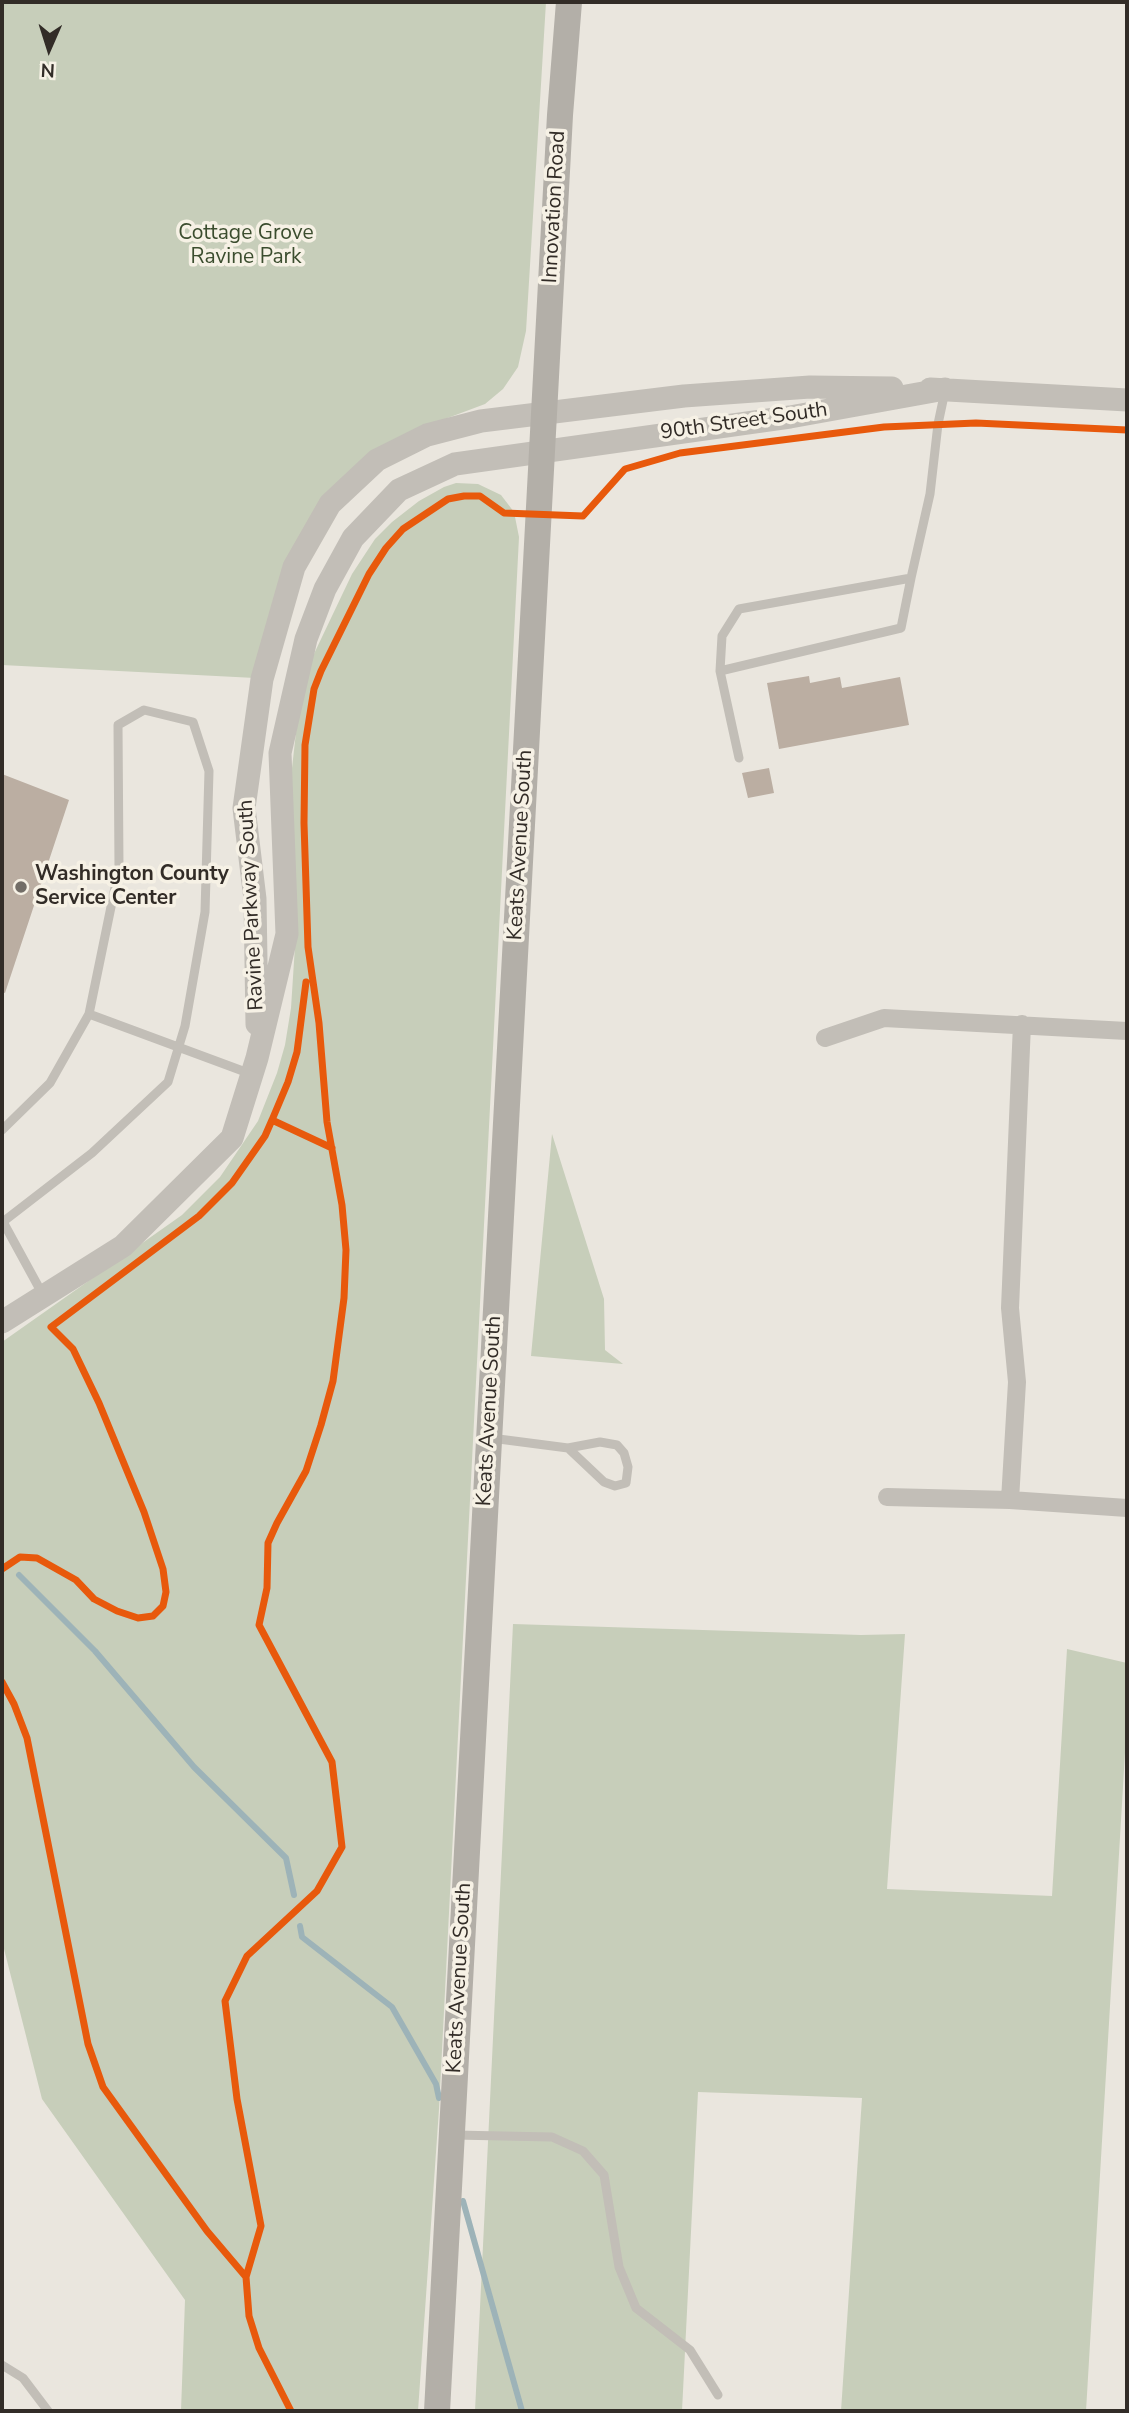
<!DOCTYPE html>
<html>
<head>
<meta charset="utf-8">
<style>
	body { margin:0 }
	#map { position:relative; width:1129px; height:2413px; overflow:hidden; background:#eae6de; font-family:"Nunito Sans",sans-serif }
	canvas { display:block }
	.frame { position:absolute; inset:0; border:4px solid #322c27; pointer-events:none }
	.north { position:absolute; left:14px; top:14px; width:70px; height:70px; -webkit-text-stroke:5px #f6f1e5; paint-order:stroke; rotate:183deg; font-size:19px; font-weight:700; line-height:28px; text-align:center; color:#322c27 }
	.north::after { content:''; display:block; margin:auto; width:24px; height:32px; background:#322c27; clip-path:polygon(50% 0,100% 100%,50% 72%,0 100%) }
</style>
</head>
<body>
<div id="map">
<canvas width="1129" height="2413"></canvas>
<div class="frame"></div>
<div class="north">N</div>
</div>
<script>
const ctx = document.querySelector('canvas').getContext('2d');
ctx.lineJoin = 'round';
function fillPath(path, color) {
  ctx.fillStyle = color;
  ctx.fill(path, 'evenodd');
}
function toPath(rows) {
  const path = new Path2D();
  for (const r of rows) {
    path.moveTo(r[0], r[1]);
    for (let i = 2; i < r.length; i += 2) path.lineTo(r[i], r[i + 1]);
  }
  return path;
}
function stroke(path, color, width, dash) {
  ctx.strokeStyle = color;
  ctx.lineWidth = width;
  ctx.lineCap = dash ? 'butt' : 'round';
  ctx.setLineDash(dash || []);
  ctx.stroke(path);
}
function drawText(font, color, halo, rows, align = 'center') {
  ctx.font = font + ' "Nunito Sans",sans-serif';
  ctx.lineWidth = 7;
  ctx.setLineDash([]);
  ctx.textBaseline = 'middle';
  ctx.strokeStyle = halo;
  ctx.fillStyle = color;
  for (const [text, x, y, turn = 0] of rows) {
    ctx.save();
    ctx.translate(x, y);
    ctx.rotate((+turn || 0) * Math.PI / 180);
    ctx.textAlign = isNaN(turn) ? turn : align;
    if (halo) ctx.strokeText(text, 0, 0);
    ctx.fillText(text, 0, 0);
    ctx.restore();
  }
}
fillPath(toPath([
	[2,2,546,2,526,331,518,367,503,389,485,404,437,422,338,484,255,678,2,665],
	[456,483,478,484,501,495,514,512,519,537,439,2109,418,2411,181,2411,185,2300,42,2099,2,1941,2,1342,182,1215,220,1177,258,1121,277,1073,285,1045,291,1008,295,946,291,777,302,679,352,574,375,539,392,522,419,501,444,487],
	[552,1134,604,1299,605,1350,623,1364,531,1356],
	[513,1624,861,1635,905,1634,887,1889,1052,1896,1067,1649,1127,1663,1127,1719,1086,2411,841,2411,862,2098,698,2092,682,2411,475,2411]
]), '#c7ceba');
stroke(toPath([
	[19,1575,95,1651,194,1767,286,1858,294,1895],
	[300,1926,302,1937,392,2007,436,2084,439,2098],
	[463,2201,522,2411]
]), '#9db3b8', 6);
fillPath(toPath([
	[809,676,810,683,840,677,842,688,900,677,909,725,779,749,767,683],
	[769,768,774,793,748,798,742,773],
	[2,774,69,800,5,993,2,992]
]), '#bbaea2');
stroke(toPath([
	[720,671,901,628,911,578],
	[739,758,720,671,722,636,739,609,911,578,930,494,938,424,945,391],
	[89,1014,251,1074],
	[2,1130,50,1083,89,1014,119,868,118,725,144,710,193,722,209,771,205,912,185,1026,168,1082,92,1153,4,1221],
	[2,1220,43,1295],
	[491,1438,568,1448],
	[600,1442,617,1445,624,1453,628,1467,626,1483,615,1486,604,1482,568,1448,600,1442],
	[454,2135,552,2137,583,2151,604,2175,619,2267,636,2308,690,2350,718,2395],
	[2,2365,23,2378,48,2411]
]), '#c2beb7', 9);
stroke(toPath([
	[825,1038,884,1018,1127,1031],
	[887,1497,1010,1500,1127,1508],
	[1010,1500,1017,1382,1010,1308,1022,1024]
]), '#c2beb7', 18);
stroke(toPath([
	[930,389,1127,400],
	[257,1024,255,899,244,808,262,679,294,567,330,504,377,460,427,435,481,421,684,396,810,387,892,388],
	[2,1322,123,1246,232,1138,257,1058,287,934,280,753,306,639,325,589,353,538,399,490,455,464,790,417,945,389]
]), '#c2beb7', 23);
stroke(toPath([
	[437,2411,560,115,569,2]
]), '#b3afa8', 26);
stroke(toPath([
	[272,1120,288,1082,297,1052,306,982],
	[2,1569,20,1557,37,1558,76,1580,94,1599,117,1611,138,1618,153,1616,163,1606,166,1592,163,1569,144,1512,99,1403,73,1349,51,1327,199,1216,232,1183,265,1136,272,1120,332,1148],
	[2,1682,14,1704,27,1738,88,2044,103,2087,207,2231,246,2277],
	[291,2411,259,2348,249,2316,246,2277,261,2226,237,2099,225,2001,247,1956,317,1891,342,1847,332,1762,259,1625,267,1588,268,1543,277,1523,306,1471,321,1425,333,1381,344,1298,346,1250,342,1205,327,1122,319,1023,308,947,304,823,305,745,314,689,321,671,369,574,386,548,403,529,448,499,464,496,480,496,504,513,583,516,625,469,680,453,884,427,976,423,1127,430]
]), '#e8590c', 7);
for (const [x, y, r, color] of [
	[21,887,7,"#726d67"]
]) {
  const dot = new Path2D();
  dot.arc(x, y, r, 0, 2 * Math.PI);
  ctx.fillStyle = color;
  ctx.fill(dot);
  stroke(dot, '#f6f1e5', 2.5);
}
drawText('21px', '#322c27', '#f6f1e5', [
	["Innovation Road",555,207,-87],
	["90th Street South",744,422,-8],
	["Keats Avenue South",521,845,-87],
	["Ravine Parkway South",252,905,-93],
	["Keats Avenue South",490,1411,-87],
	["Keats Avenue South",460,1978,-87]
]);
drawText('21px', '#3b4d2e', '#f6f1e5', [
	["Cottage Grove",246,234],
	["Ravine Park",246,258]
]);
drawText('bold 21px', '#322c27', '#f6f1e5', [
	["Washington County",35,875],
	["Service Center",35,899]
], 'left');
</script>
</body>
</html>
